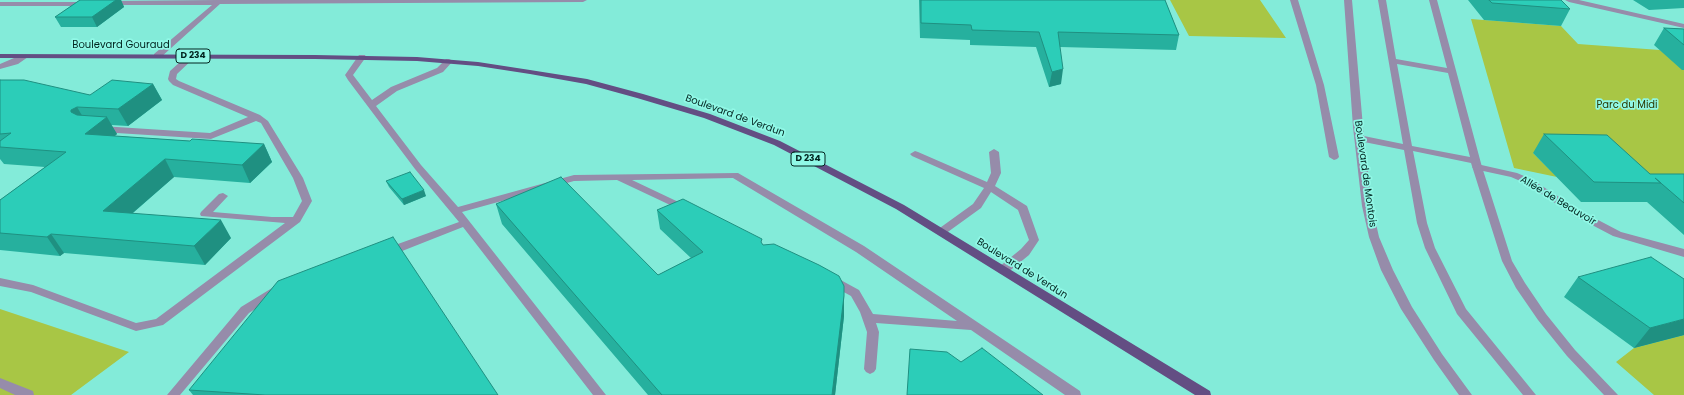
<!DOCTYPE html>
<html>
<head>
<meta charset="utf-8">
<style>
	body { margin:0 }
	canvas { display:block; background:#83ebd9 }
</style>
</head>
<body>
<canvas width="1684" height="395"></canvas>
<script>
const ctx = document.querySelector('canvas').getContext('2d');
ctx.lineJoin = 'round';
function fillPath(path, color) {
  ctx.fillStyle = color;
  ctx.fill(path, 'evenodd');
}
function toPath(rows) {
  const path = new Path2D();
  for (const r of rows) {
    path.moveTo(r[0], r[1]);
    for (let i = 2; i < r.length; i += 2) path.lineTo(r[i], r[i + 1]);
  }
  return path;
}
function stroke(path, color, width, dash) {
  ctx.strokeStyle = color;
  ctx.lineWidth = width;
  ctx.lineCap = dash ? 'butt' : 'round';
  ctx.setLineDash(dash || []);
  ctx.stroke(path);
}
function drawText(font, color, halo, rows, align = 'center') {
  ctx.font = font + ' Poppins,sans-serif';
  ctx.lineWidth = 3.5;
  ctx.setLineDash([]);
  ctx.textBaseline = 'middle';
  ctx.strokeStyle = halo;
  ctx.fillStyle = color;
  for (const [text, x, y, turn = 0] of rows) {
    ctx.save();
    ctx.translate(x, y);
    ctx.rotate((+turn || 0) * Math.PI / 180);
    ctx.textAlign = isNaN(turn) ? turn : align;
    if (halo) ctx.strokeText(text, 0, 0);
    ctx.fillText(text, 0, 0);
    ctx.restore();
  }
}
fillPath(toPath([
	[1170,0,1260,0,1286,38,1189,36],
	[1471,19,1561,26,1578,44,1660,50,1684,70,1684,193,1533,153,1557,177,1514,168],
	[0,309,129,352,71,395,0,395],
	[1684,335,1684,395,1654,395,1616,362,1634,348]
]), '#a8c645');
fillPath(toPath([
	[1290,0,1298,0,1324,85,1339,157,1337,159,1334,160,1329,157,1316,85,1290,0],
	[1378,0,1386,0,1396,59,1447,68,1429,0,1437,0,1482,167,1512,261,1525,283,1546,314,1575,350,1618,395,1604,395,1567,356,1538,320,1516,288,1502,261,1471,163,1413,151,1427,223,1435,248,1466,309,1536,395,1523,395,1457,314,1425,248,1417,223,1404,150,1359,141,1354,138,1359,135,1403,144,1378,0],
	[1397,64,1448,73,1470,157,1412,146,1397,64],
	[189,54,192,54,196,56,177,74,176,79,179,81,260,115,268,121,303,178,312,201,300,222,163,325,136,331,31,292,0,286,0,278,33,285,136,323,156,319,285,223,201,216,200,214,201,212,219,194,223,193,228,196,213,212,272,217,293,217,302,201,293,178,261,123,256,121,211,139,101,132,96,129,101,126,210,133,248,117,173,85,169,81,168,79,170,71,189,54],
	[359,55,365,55,366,57,353,75,372,100,391,87,437,68,446,59,449,59,453,61,443,72,397,91,376,106,421,165,458,207,574,175,738,173,864,246,1080,391,1081,395,1065,395,971,330,876,323,879,332,876,369,874,372,870,374,866,372,864,369,867,332,860,312,851,296,829,284,827,281,829,278,837,278,859,290,873,314,957,321,856,252,733,178,632,180,689,207,690,209,685,212,617,180,574,181,462,212,606,395,593,395,463,227,392,255,384,255,383,252,384,249,459,222,415,169,348,80,345,75,359,55],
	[994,149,999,152,1001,173,995,186,1027,206,1039,240,1029,255,1007,273,1003,274,999,273,997,270,999,267,1021,249,1029,240,1018,210,991,192,981,208,945,234,937,234,936,232,937,230,973,204,984,188,912,156,910,154,915,151,918,152,987,182,991,173,989,152,994,149],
	[277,285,281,286,283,289,281,292,249,313,180,395,167,395,241,307,277,285],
	[0,378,33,391,34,395,15,395,0,388,0,378]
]), '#968caa');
fillPath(toPath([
	[217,0,587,0,583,2,220,4,160,58,154,58,154,54,212,5,110,5,106,3,110,1,217,0],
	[1344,0,1352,0,1363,127,1372,206,1379,237,1393,270,1412,307,1442,354,1472,395,1459,395,1434,360,1401,309,1381,270,1369,237,1362,206,1353,127,1344,0],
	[1565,0,1579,0,1684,24,1684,28,1569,2,1565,0],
	[0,2,88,2,92,4,88,6,0,6,0,2],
	[21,55,27,55,28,57,18,64,0,69,0,64,21,55],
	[1477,164,1517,173,1531,179,1581,211,1621,232,1684,249,1684,257,1613,236,1573,215,1525,183,1511,177,1474,169,1472,167,1477,164]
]), '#968caa');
fillPath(toPath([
	[0,54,315,55,417,57,478,62,530,70,587,79,643,94,710,114,780,141,904,205,1210,391,1211,395,1195,395,896,209,774,145,704,118,637,98,586,84,530,74,478,66,417,61,315,59,0,58,0,54]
]), '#634e83');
fillPath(toPath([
	[80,0,121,0,124,7,97,27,61,27,55,17],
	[919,0,1165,0,1179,35,1176,50,1060,47,1061,84,1049,87,1036,47,970,45,970,40,920,38],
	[1468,0,1561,0,1570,9,1561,26,1484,20],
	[1633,0,1684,0,1684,8,1649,10],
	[1664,28,1684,29,1684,70,1682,70,1654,45],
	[0,80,90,95,153,84,162,100,128,126,111,125,117,134,115,136,190,141,264,144,272,162,250,183,174,177,133,213,231,238,205,265,64,253,60,256,0,250,0,200,45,167,4,164,0,159],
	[1544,134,1650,174,1684,174,1684,235,1647,202,1581,202,1533,153],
	[386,181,426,196,404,205,389,187],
	[496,204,658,275,691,258,660,229,657,210,763,245,844,316,835,395,648,395,502,224],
	[1578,277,1684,335,1634,348,1564,297],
	[189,390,498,395,193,395]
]), '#26b09e');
fillPath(toPath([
	[116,0,121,0,124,7,97,27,92,17],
	[1063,69,1061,84,1049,87,1052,72],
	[153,84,162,100,128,126,118,109],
	[77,107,87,124,71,112,71,110],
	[107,117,117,134,95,151,85,134],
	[264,144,272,162,250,183,242,165],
	[165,159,174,177,114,229,103,211],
	[424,190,426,196,404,205,402,199],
	[221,220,231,238,205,265,194,246],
	[51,234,64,253,60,256,47,237],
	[844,286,844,316,835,395,832,395],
	[1684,319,1684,335,1634,348,1650,328]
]), '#1f9081');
const building = toPath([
	[80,0,116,0,92,17,55,17,80,0],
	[921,0,1165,0,1179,35,1058,32,1063,69,1052,72,1039,32,972,30,971,25,921,23,921,0],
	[1489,0,1561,0,1570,9,1492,3,1489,0],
	[1664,28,1684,29,1684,45,1664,28],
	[0,80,24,80,90,95,112,80,153,84,118,109,77,107,71,110,71,112,77,115,107,117,85,134,190,141,192,139,264,144,242,165,165,159,103,211,221,220,194,246,51,234,47,237,0,233,0,200,66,152,0,147,0,141,11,133,0,134,0,80],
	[1544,134,1607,135,1650,174,1684,174,1684,203,1655,178,1661,183,1594,182,1544,134],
	[410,172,424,190,402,199,386,181,410,172],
	[561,177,658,275,703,252,657,210,683,199,762,239,761,242,763,245,774,244,819,265,839,276,844,286,844,296,832,395,662,395,496,204,561,177],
	[393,237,498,395,265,395,189,390,278,281,393,237],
	[1651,257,1684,279,1684,319,1650,328,1578,277,1651,257],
	[982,348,1043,395,907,395,910,349,947,352,961,362,982,348]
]);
fillPath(building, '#2ccdb8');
stroke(building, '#1f9081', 1);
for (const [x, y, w] of [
	[193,56,34],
	[808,159,34]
]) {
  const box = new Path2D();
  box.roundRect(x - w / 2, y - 7, w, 14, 3);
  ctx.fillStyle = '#90f8e6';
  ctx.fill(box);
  stroke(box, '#022520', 1);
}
drawText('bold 9px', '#022520', null, [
	["D 234",193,56],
	["D 234",808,159]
]);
drawText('10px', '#022520', '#90f8e6', [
	["Boulevard Gouraud",121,45],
	["Boulevard de Verdun",735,116,20],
	["Boulevard de Montois",1365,174,82],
	["Allée de Beauvoir",1558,201,31],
	["Boulevard de Verdun",1022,269,32]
]);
drawText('10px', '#2c3800', '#90f8e6', [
	["Parc du Midi",1627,105]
]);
</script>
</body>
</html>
